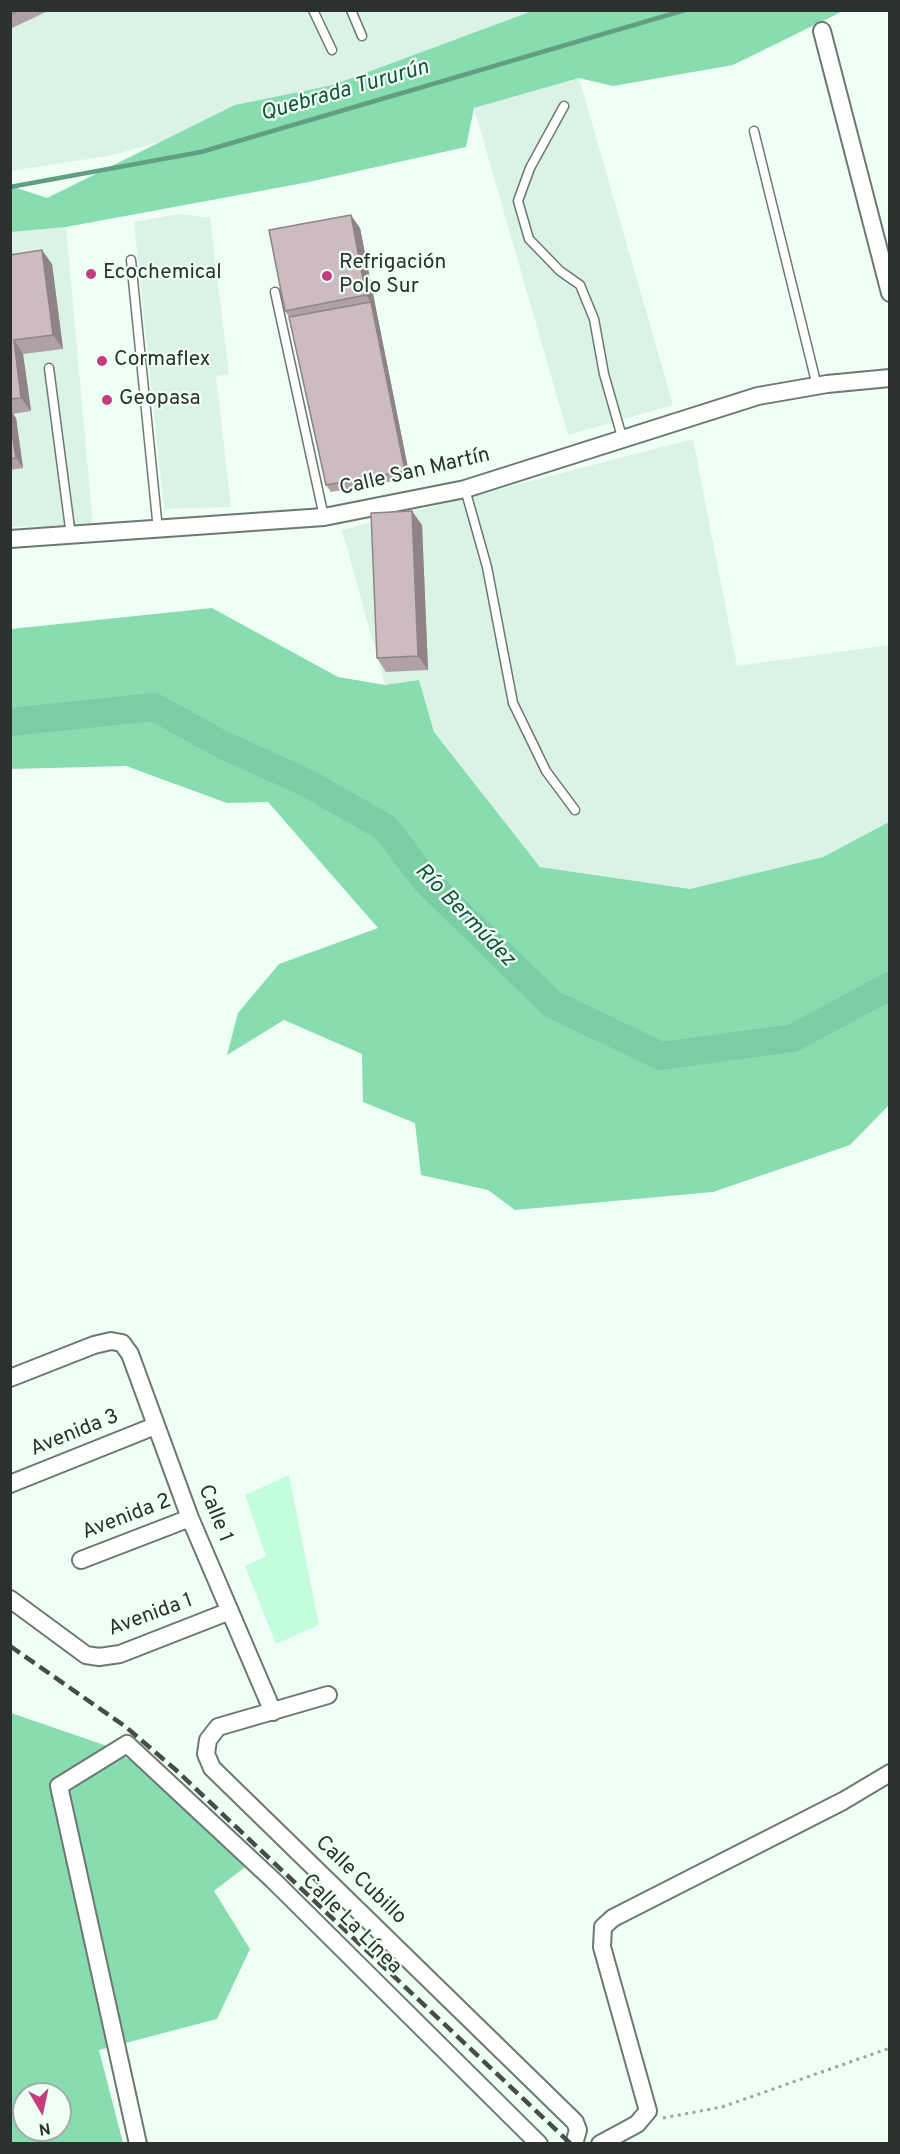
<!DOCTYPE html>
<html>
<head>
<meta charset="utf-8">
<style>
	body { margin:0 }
	#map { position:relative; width:900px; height:2154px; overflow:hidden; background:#effff6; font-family:Overpass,sans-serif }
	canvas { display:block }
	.frame { position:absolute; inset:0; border:12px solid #2b312e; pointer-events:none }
	.north { position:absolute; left:12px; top:2082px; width:60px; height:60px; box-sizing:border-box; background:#effff6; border:2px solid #a1ada6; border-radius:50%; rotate:171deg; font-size:16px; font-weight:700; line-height:24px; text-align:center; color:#2b312e }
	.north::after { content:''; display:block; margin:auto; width:21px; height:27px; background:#c33d7f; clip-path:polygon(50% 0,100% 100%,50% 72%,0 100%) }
</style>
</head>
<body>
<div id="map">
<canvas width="900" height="2154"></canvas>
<div class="frame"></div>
<div class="north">N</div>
</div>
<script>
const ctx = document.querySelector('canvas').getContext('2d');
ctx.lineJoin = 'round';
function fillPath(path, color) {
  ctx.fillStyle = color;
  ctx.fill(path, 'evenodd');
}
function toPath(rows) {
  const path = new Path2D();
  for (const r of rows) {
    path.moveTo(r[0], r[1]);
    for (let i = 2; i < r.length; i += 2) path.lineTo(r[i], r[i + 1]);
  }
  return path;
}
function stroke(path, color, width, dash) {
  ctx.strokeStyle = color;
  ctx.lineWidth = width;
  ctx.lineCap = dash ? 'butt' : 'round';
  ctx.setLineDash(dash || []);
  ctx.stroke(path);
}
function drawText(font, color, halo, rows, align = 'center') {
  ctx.font = font + ' Overpass,sans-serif';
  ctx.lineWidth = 4.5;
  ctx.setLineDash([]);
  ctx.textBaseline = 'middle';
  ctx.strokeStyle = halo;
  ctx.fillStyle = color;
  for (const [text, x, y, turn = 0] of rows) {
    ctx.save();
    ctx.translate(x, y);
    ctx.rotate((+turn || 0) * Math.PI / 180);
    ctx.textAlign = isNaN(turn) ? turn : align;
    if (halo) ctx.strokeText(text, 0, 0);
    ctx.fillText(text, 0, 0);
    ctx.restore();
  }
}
fillPath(toPath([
	[10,11,535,11,228,124,108,156,11,171],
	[579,78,673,405,568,435,474,108],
	[178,214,210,218,229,374,216,376,231,507,164,509,134,222],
	[66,227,93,525,11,527,10,232],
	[693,439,737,666,889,645,889,822,823,857,690,889,540,867,434,732,419,680,385,685,342,530]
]), '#dbf3e6');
fillPath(toPath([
	[289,1475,319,1625,276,1644,245,1566,266,1556,245,1495]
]), '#c3fddd');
fillPath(toPath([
	[535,10,843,11,733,65,613,86,579,78,474,108,466,147,309,182,66,227,11,232,11,186,47,198,235,105,333,85],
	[212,608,338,677,385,685,419,680,434,732,540,867,690,889,823,857,889,822,889,1105,850,1145,713,1192,515,1210,488,1190,421,1175,415,1123,363,1102,362,1054,284,1020,227,1055,238,1013,279,964,378,928,268,802,227,803,126,766,10,769,11,629],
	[11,1713,107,1746,149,1772,249,1864,214,1891,250,1949,217,2019,99,2050,123,2143,11,2144],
	[24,2094,60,2094,60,2130,24,2130]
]), '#87dcb0');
stroke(toPath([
	[10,187,201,152,685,10]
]), '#629f80', 4.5);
stroke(toPath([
	[10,722,154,707,223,745,307,783,386,828,426,881,552,1004,661,1056,793,1038,890,986]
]), '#79cea3', 28);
const lane = toPath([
	[313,10,332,50],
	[351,10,362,36],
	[564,106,530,168,518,201,529,239,560,271,580,285,594,319,604,374,622,437],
	[754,131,817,386],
	[131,260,158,530],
	[275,292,324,517],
	[49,368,71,536],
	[465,489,487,567,513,703,546,771,575,810]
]);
const street = toPath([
	[822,31,890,293],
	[10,539,324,517,465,489,758,396,827,384,890,378],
	[10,1378,94,1345,111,1341,122,1343,130,1354,190,1518,273,1712],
	[10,1484,155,1426],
	[81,1560,190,1518],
	[10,1599,86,1655,99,1657,120,1654,230,1611],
	[328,1695,218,1727,208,1740,206,1754,212,1768,575,2122,578,2130,574,2144],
	[138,2144,59,1786,127,1744,274,1881,539,2144],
	[600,2144,637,2124,648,2111,602,1947,603,1927,613,1918,843,1801,890,1773]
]);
stroke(lane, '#6b7971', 11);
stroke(street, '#6b7971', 20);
stroke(toPath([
	[663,2118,722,2107,890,2048]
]), '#9ba6a0', 3, [3, 4.5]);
stroke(lane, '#fff', 8);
stroke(street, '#fff', 16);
stroke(toPath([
	[10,1646,126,1727,176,1770,571,2144]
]), '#464d49', 4.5, [12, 6]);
fillPath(toPath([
	[10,10,50,10,10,29],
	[360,228,376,309,410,478,331,492,326,485,289,317,285,311],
	[10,255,52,264,63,349,23,354,31,411,13,414,16,418,23,468,10,470],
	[422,525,428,670,386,672,377,658]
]), '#afa1a6');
fillPath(toPath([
	[351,215,360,228,376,309,410,478,405,471,371,302,366,295],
	[42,250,52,264,63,349,53,335],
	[14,340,23,354,31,411,21,398],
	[10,410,16,418,23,468,16,458,10,420],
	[412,511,422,525,428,670,418,656]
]), '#8f8387');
const building = toPath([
	[10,10,20,10,10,15,10,10],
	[351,215,366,295,285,311,269,230,351,215],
	[42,250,53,335,14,340,21,398,10,399,10,255,42,250],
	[371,302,405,471,326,485,289,317,371,302],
	[10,420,16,458,10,459,10,420],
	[412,511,418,656,377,658,371,513,412,511]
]);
fillPath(building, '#ccbbc1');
stroke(building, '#8f8387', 1.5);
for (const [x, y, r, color] of [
	[91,274,6,"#c33d7f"],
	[327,276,6,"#c33d7f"],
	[102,361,6,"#c33d7f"],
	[107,400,6,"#c33d7f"]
]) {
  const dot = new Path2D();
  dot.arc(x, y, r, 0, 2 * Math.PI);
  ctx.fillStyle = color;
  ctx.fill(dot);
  stroke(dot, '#effff6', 2);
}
drawText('21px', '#2b312e', '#effff6', [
	["Refrigación",339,264],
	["Polo Sur",339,288],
	["Ecochemical",103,274],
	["Cormaflex",114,361],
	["Geopasa",119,400]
], 'left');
drawText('21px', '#2b312e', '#effff6', [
	["Calle San Martín",415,473,-13],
	["Avenida 3",75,1434,-22],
	["Calle 1",214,1514,68],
	["Avenida 2",127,1518,-21],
	["Avenida 1",151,1616,-20],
	["Calle Cubillo",360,1881,44],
	["Calle La Línea",351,1925,45]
]);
drawText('italic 22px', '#115438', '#effff6', [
	["Quebrada Tururún",345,92,-16],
	["Río Bermúdez",464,916,46]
]);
</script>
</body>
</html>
